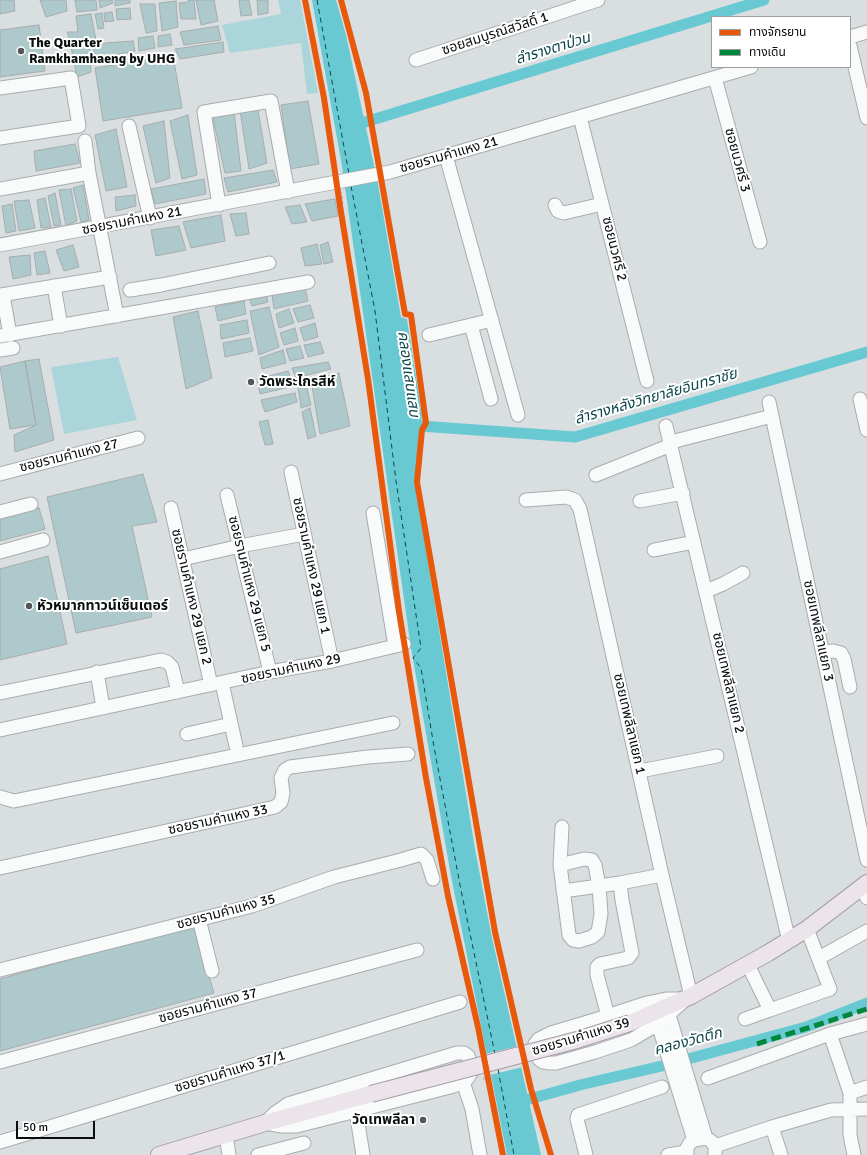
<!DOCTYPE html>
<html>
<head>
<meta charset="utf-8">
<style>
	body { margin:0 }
	#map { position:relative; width:867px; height:1155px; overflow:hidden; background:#d9dfe0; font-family:Signika,"Noto Sans Thai",sans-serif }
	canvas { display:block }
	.legend { position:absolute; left:711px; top:16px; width:140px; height:52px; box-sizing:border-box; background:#fff; border:1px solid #9d9f9f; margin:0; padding:5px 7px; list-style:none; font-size:12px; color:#0a0e0f }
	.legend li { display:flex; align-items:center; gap:8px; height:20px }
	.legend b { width:20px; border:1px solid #9d9f9f }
	.scale { position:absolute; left:16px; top:1121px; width:79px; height:18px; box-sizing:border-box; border:2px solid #0a0e0f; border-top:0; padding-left:5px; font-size:12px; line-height:14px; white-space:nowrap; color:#0a0e0f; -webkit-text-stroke:3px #fff; paint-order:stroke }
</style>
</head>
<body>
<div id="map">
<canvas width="867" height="1155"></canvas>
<ul class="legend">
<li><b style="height:5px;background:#e8590c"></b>ทางจักรยาน</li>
<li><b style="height:5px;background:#00873e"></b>ทางเดิน</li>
</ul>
<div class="scale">50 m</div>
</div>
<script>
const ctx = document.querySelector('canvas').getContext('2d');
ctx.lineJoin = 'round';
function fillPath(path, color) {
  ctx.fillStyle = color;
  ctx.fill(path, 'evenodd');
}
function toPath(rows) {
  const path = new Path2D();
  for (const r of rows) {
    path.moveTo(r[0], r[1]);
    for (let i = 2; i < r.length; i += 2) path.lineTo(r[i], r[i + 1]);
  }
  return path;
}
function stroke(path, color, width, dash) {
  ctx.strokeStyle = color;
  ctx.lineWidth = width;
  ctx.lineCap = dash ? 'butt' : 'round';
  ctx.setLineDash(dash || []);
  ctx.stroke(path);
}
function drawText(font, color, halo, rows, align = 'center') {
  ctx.font = font + ' Signika,"Noto Sans Thai",sans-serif';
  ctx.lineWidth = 4;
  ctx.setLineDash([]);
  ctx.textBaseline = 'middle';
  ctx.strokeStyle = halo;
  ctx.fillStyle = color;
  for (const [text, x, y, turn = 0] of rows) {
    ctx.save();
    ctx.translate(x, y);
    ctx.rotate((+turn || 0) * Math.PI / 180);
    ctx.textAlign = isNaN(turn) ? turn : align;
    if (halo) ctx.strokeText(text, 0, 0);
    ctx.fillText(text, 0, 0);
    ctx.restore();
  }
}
fillPath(toPath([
	[278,0,300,0,318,93,307,94,301,43,230,53,222,25,281,14],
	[118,357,137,420,64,434,51,367]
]), '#aad5da');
fillPath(toPath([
	[312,0,336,0,346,35,378,184,401,317,407,319,422,415,415,483,475,849,492,938,541,1155,507,1155,451,876,411,648,342,166]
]), '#68c9d3');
fillPath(toPath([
	[518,1046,523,1067,490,1075,485,1054]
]), '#d9dfe0');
stroke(toPath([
	[352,126,764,0],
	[406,425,575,437,867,352],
	[515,1103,584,1084,662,1066,806,1027,867,1003]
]), '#68c9d3', 11);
stroke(toPath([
	[317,0,349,174],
	[351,186,375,311,396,481,421,648,413,658,421,668,434,747,461,890,495,1054],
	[498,1069,514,1155]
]), '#0d484d', 1, [5, 4]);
const building = toPath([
	[0,0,14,0,15,11,0,14,0,0],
	[40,0,66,0,67,11,46,17,40,0],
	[75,0,96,0,97,10,77,12,75,0],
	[99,0,112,0,113,3,100,8,99,0],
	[115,0,130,0,130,3,115,6,115,0],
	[188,0,194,0,196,19,181,19,179,3,189,2,188,0],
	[196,0,214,0,218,21,201,25,196,0],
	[239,0,249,0,252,15,241,16,239,0],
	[257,0,268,0,268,13,258,15,257,0],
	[176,1,178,27,162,31,159,3,176,1],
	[140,4,155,4,157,31,146,33,140,4],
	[130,8,131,19,117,20,116,9,130,8],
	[112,12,114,21,105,22,104,13,112,12],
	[102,13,104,28,98,29,95,14,102,13],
	[91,14,96,40,71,43,67,32,78,32,76,16,91,14],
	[39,25,45,71,0,77,0,30,39,25],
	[218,26,221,40,184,45,180,32,218,26],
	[170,34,172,45,158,47,158,36,170,34],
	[153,36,155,48,139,51,138,38,153,36],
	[133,41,135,51,94,59,93,44,133,41],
	[223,42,224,52,180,59,175,49,223,42],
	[89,44,91,72,77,77,71,47,89,44],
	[173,55,182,108,103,121,95,68,173,55],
	[308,101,319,164,290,169,281,105,308,101],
	[240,110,258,110,267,163,249,169,240,110],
	[234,111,241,171,225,173,212,114,234,111],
	[188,115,197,175,182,179,170,121,188,115],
	[164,121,170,178,156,183,143,126,164,121],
	[116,129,127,187,106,191,95,135,116,129],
	[75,144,80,163,36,171,34,151,75,144],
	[273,170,277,182,228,192,224,178,273,170],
	[204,179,206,194,155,204,151,189,204,179],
	[83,185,89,220,81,222,73,188,83,185],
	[71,189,77,221,66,226,59,190,71,189],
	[55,193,61,225,54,226,48,196,55,193],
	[135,195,136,206,116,211,115,197,135,195],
	[45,198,51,227,41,228,37,200,45,198],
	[335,199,338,216,312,221,305,204,335,199],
	[29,200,35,228,19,231,14,201,29,200],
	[12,204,16,231,6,233,2,206,12,204],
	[300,205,307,222,292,224,285,207,300,205],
	[246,213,249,234,236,236,230,214,246,213],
	[221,215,225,241,191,248,183,222,221,215],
	[179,226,186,250,156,256,151,230,179,226],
	[328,242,333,262,324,264,320,245,328,242],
	[317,244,322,264,305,266,301,248,317,244],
	[73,245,79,267,64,271,56,250,73,245],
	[45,251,50,273,37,275,34,253,45,251],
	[30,255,31,275,13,279,9,257,30,255],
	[305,288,308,301,274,309,272,295,305,288],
	[266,294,268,302,252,306,249,298,266,294],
	[244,301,246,314,218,321,215,307,244,301],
	[310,305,314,318,298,322,293,309,310,305],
	[269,307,279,347,259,355,250,311,269,307],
	[289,309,294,323,279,328,276,314,289,309],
	[198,311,212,378,186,389,173,317,198,311],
	[247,320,249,333,221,339,220,325,247,320],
	[315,323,318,337,304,341,300,328,315,323],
	[295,328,298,341,284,345,280,333,295,328],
	[250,338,253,351,225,357,223,343,250,338],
	[320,342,324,353,308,357,304,345,320,342],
	[300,346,304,358,290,361,286,349,300,346],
	[283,350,286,363,262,369,260,358,283,350],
	[39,359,54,440,15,452,14,435,36,425,25,361,39,359],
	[25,361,36,425,10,429,0,367,25,361],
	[328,362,331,369,296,378,292,368,328,362],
	[288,371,294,386,260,394,257,379,288,371],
	[339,373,350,426,320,434,311,381,339,373],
	[297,380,305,380,311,405,301,408,297,380],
	[295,393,297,402,265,412,261,400,295,393],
	[310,408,316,436,308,439,302,412,310,408],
	[268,420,273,444,265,445,259,422,268,420],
	[143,474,157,522,132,526,152,617,76,633,47,497,143,474],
	[39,508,45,529,0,541,0,519,39,508],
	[48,556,67,644,0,660,0,569,48,556],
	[194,925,214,993,0,1051,0,979,194,925]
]);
fillPath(building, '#aec9cc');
stroke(building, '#a8acad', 1);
const minor = toPath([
	[850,37,867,32],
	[850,46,867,118],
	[416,60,598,0],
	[715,78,760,242],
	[0,88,71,78,79,126,0,138],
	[580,117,647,381],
	[129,126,150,218],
	[85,141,89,173,117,316],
	[446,156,518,415],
	[0,189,89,173],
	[219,205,204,112,271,101,288,192],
	[555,205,558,211,564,213,602,204],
	[0,245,390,172,751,67],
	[54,286,61,326],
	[130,290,161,285,269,263],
	[0,295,110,277],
	[3,295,10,335],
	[471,325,491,399],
	[429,335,492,320],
	[0,336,308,282],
	[0,350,13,348],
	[860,399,867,430],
	[769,402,867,860],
	[666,426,789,941],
	[671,442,772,416],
	[291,472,332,661],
	[0,474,138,438],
	[596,475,671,445],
	[227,495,270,672],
	[526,500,566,497,575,500,580,509,662,875,691,996],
	[640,501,683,493],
	[171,508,211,685],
	[0,512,31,504],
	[373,513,395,646],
	[654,550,694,542],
	[0,552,43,540],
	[183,559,240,546,304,534],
	[706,591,723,584,743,573],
	[823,652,833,651,841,653,844,659,850,687],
	[97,672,103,708],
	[222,683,236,746],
	[0,693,161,660,167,662,172,667,178,692],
	[0,730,270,672,332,661,404,644],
	[187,734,231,724],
	[640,771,717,756],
	[0,797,14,801,393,723],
	[560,865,584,859,592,860,595,865,599,886,601,914,598,932,592,937,579,941,573,940,569,935,560,865,562,827],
	[0,868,275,807,281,802,283,793,281,778,285,770,290,767,368,757,408,754],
	[862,887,867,898],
	[563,891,620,883],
	[199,919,212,971],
	[819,958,867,931],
	[748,965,770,1010,830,989,807,929],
	[0,970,252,906,334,877,401,860,421,854,427,860,433,879],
	[666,999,686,999,658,1024,631,1040,595,1052,556,1063,548,1063,543,1062,539,1059,536,1055,534,1049,535,1044,539,1039,551,1033,598,1019,647,1003,666,999],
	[669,1015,706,1138],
	[608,1016,597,975,597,967,600,964,628,958,632,953,622,900,620,883,662,875],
	[745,1019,770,1010],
	[658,1024,694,1140],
	[830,1034,850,1093,850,1135,854,1155],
	[457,1053,464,1053,468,1056,472,1067,472,1071,467,1079,454,1086,297,1126,280,1126,265,1123,275,1113,288,1104,457,1053],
	[0,1062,417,950],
	[708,1078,830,1034,867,1024],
	[463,1082,472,1109,480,1155],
	[850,1093,867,1087],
	[356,1111,363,1155],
	[772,1127,781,1155],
	[226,1134,229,1155],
	[0,1142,460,1002],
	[715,1146,772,1127,831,1110,867,1109],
	[258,1155,304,1143],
	[586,1155,577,1119,578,1115,662,1087],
	[668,1155,686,1152],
	[687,1155,687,1148,690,1143,694,1140,706,1138,711,1141,715,1146,715,1155]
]);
const major = toPath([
	[630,1023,691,996,768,953,807,929,867,883],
	[159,1155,265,1123,371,1094]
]);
stroke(minor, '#a8acad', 15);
stroke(major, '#a69ca8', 18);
stroke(toPath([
	[376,153,379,163],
	[383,185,384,196],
	[340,206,343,206,341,192],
	[483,1078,489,1081]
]), '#bcbfbf', 2, [3, 2]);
stroke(minor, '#f9fafa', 13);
stroke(major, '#ebe5eb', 16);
const majorBridge = toPath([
	[371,1094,577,1040,630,1023]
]);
stroke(majorBridge, '#a69ca8', 18, []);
stroke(majorBridge, '#ebe5eb', 16);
stroke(toPath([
	[757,1044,867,1009]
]), '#00873e', 5, [10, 5]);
stroke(toPath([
	[305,0,324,98,340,206,368,379,399,611,426,778,448,896,478,1027,503,1155],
	[341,0,366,93,405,314,411,315,426,423,422,430,417,482,495,932,531,1089,551,1155]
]), '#e8590c', 6);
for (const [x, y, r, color] of [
	[21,51,4,"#525758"],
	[251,382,4,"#525758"],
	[29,606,4,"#525758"],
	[423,1120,4,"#525758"]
]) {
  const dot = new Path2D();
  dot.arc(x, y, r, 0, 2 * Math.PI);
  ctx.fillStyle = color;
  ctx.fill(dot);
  stroke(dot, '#fff', 1.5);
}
drawText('14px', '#0a0e0f', '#fff', [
	["ซอยสมบูรณ์สวัสดิ์ 1",495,34,-18],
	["ซอยรามคำแหง 21",449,155,-16],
	["ซอยนวศรี 3",737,160,75],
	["ซอยรามคำแหง 21",132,221,-11],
	["ซอยนวศรี 2",614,249,76],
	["ซอยรามคำแหง 27",69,456,-14],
	["ซอยรามคำแหง 29 แยก 1",311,566,78],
	["ซอยรามคำแหง 29 แยก 5",249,584,76],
	["ซอยรามคำแหง 29 แยก 2",191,597,77],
	["ซอยเทพลีลาแยก 3",818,631,78],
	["ซอยรามคำแหง 29",291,669,-12],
	["ซอยเทพลีลาแยก 2",728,683,77],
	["ซอยเทพลีลาแยก 1",629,724,77],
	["ซอยรามคำแหง 33",218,820,-12],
	["ซอยรามคำแหง 35",226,912,-15],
	["ซอยรามคำแหง 37",208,1006,-15],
	["ซอยรามคำแหง 39",581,1037,-17],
	["ซอยรามคำแหง 37/1",230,1072,-17]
]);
drawText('bold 14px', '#0a0e0f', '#fff', [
	["The Quarter",29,43],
	["Ramkhamhaeng by UHG",29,59],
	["วัดพระไกรสีห์",259,382],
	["หัวหมากทาวน์เซ็นเตอร์",37,606],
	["วัดเทพลีลา",415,1120,"right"]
], 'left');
drawText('italic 15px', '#0d484d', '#fff', [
	["ลำรางตาป่วน",553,49,-17],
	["คลองแสนแสบ",408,374,82],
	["ลำรางหลังวิทยาลัยอินทราชัย",656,397,-16],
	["คลองวัดตึก",688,1042,-15]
]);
</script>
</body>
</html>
